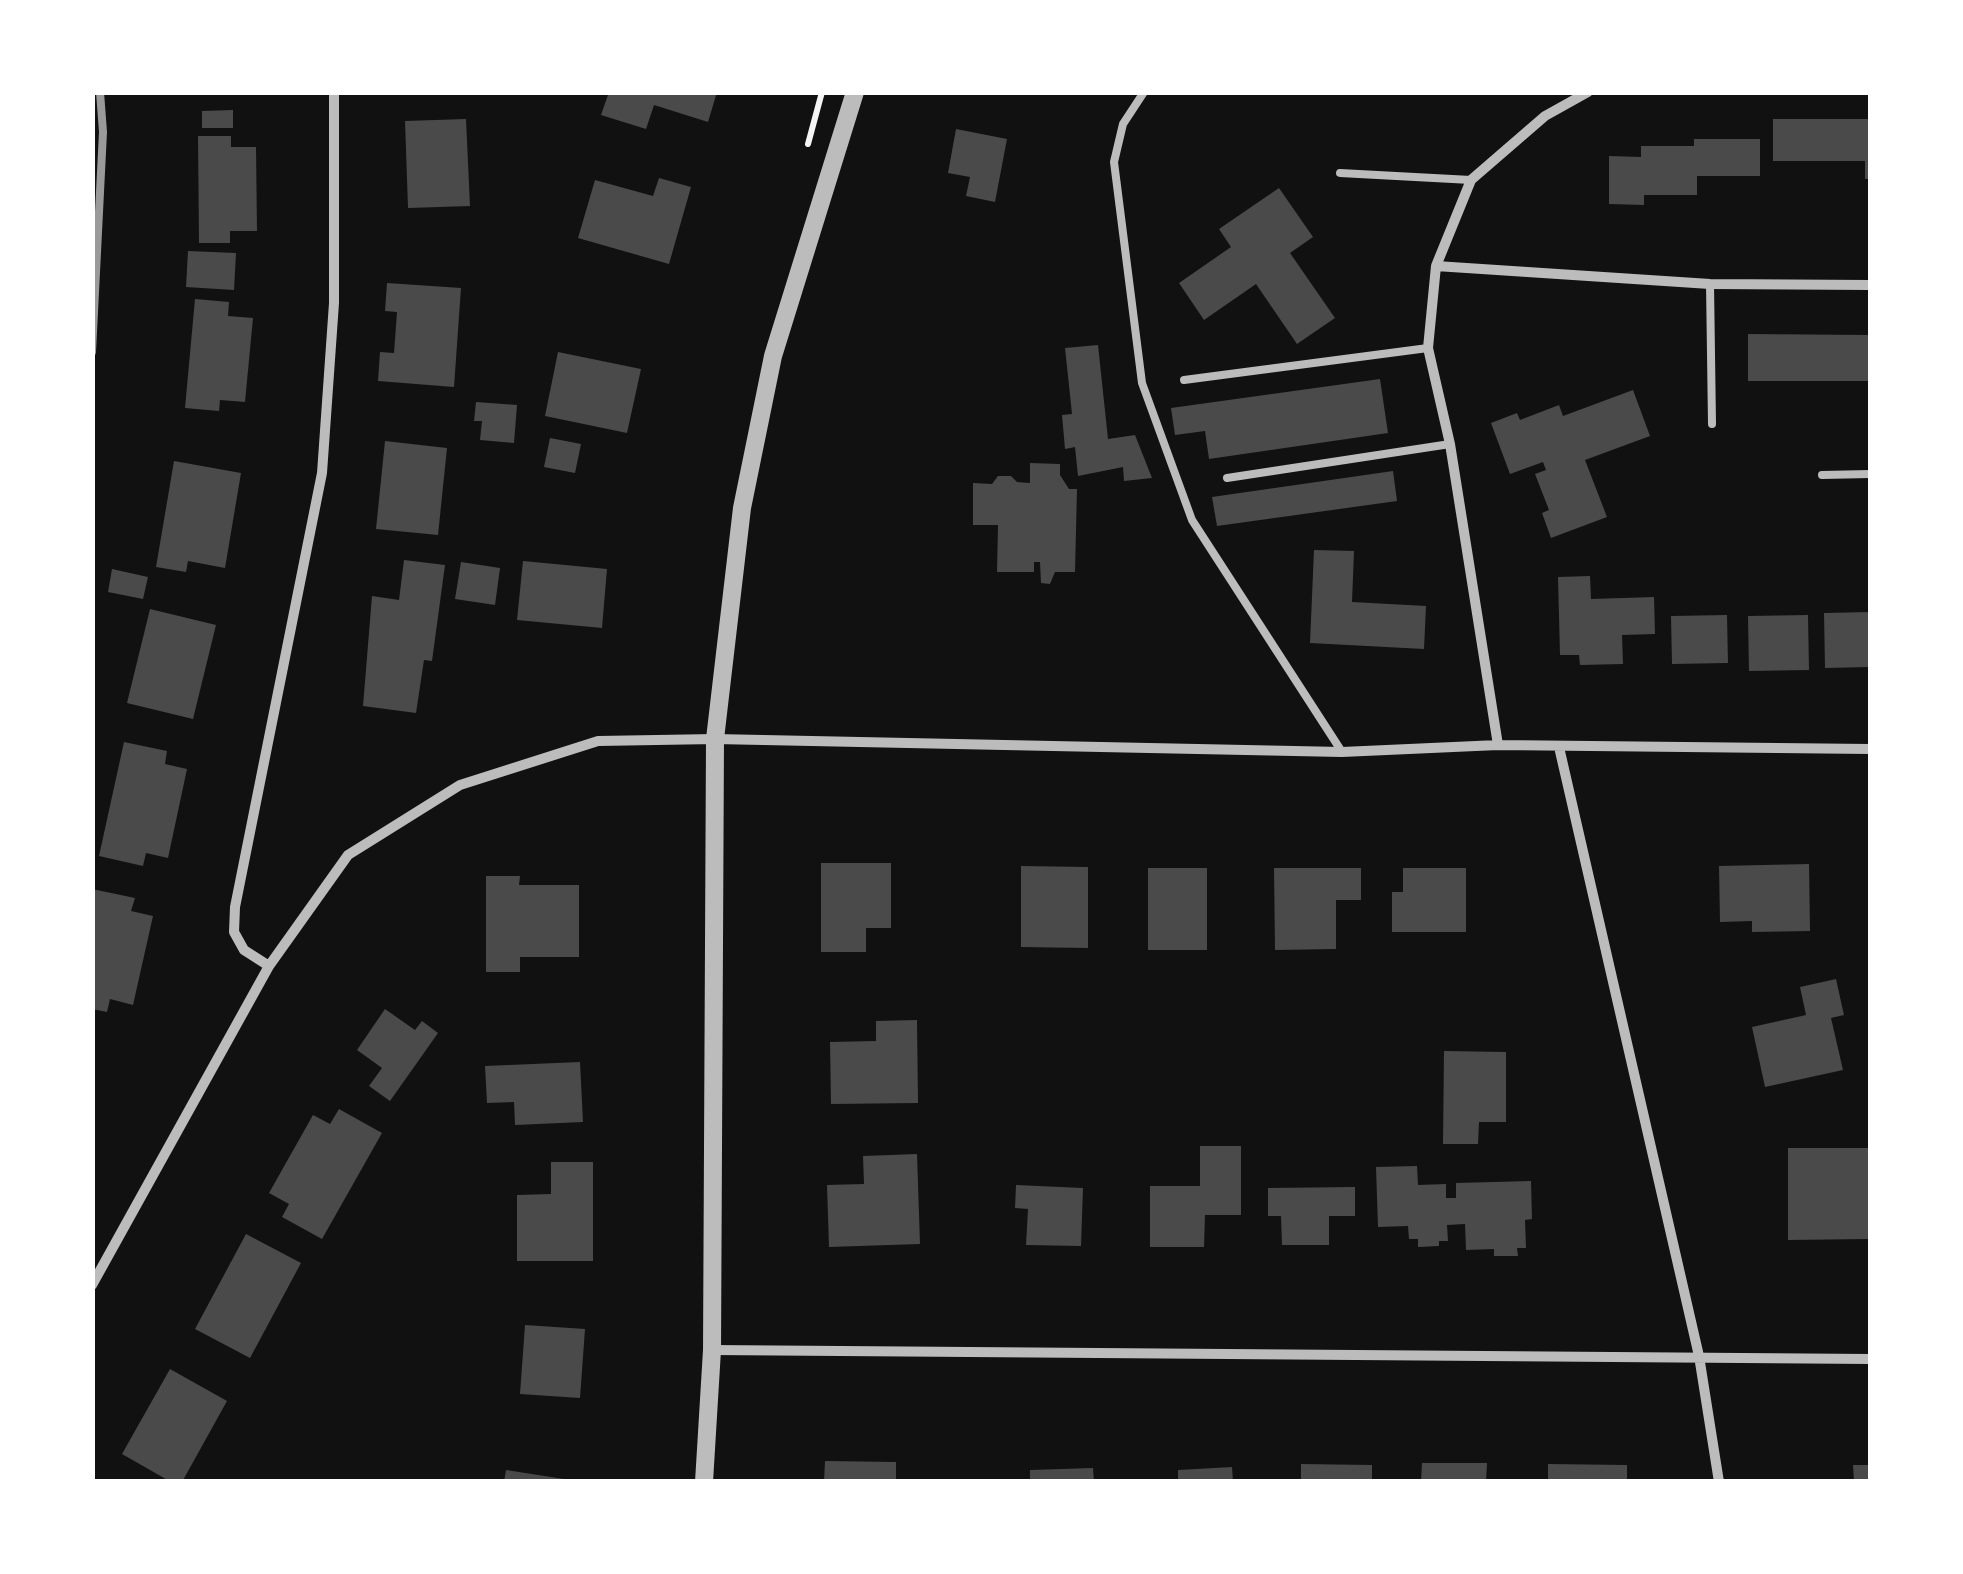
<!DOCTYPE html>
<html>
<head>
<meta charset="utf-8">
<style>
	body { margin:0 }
	#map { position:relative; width:1963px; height:1574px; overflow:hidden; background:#111; font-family:"Playfair Display",serif }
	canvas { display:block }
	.frame { position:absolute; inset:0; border:95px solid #fff; pointer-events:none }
</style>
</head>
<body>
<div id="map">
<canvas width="1963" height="1574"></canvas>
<div class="frame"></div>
</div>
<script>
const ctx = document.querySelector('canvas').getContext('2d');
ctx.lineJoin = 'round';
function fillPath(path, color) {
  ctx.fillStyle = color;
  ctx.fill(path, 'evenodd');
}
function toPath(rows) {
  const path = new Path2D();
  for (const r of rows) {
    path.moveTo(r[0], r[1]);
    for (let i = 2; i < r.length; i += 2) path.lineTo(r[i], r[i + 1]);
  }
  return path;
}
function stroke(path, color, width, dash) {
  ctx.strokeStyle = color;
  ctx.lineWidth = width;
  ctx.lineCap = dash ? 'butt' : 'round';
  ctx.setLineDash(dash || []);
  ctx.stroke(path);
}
fillPath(toPath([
	[609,92,717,92,708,122,654,105,646,129,601,115],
	[233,110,233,128,202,128,202,111],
	[466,119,470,206,408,208,405,121],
	[1773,119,1870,119,1870,179,1865,179,1865,161,1773,161],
	[956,129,1007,139,995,202,966,196,970,177,948,173],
	[198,136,231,136,231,147,256,147,257,231,230,231,230,243,199,243],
	[1694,139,1760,139,1760,176,1697,176,1697,195,1644,195,1644,205,1609,204,1609,156,1641,157,1641,146,1694,146],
	[659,178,691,187,669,264,578,238,595,180,653,196],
	[1279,188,1313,237,1290,253,1335,318,1297,344,1256,284,1204,320,1179,283,1231,247,1219,229],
	[188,251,236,253,234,290,186,287],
	[387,283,461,288,454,387,378,381,380,352,394,353,397,312,385,311],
	[195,299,229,302,228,316,253,318,245,402,220,400,219,411,185,408],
	[1748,334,1870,335,1870,381,1748,381],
	[1098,345,1108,439,1135,435,1152,478,1124,481,1123,467,1078,476,1075,447,1065,449,1062,415,1072,414,1065,348],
	[558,352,641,369,627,433,545,416],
	[1380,379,1388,433,1209,459,1205,431,1175,435,1171,408],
	[1633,390,1650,436,1585,460,1607,517,1551,538,1542,513,1549,510,1535,474,1546,470,1543,462,1510,474,1491,423,1517,413,1520,420,1559,405,1563,416],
	[476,402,517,405,514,443,480,440,482,421,474,421],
	[550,438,581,444,575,473,544,467],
	[385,441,447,448,438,535,376,529],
	[174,461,241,473,225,568,188,561,186,572,156,567],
	[1030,463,1060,464,1060,475,1069,489,1077,489,1075,572,1055,572,1050,584,1041,583,1040,562,1034,562,1034,572,997,572,998,525,973,525,973,483,992,484,998,476,1011,476,1017,482,1030,483],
	[1393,471,1397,501,1217,526,1212,497],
	[1314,550,1354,551,1352,602,1426,606,1424,649,1310,643],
	[404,560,445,565,432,661,424,660,416,713,363,706,372,596,399,600],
	[523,561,607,569,602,628,517,620],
	[461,562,500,568,495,605,455,599],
	[112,569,148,577,143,599,108,592],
	[1590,576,1591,599,1654,597,1655,634,1622,635,1623,664,1580,665,1579,655,1560,655,1558,577],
	[150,609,216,625,193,719,127,703],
	[1870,612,1870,667,1825,668,1824,613],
	[1727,615,1728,663,1672,664,1671,616],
	[1808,615,1809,670,1749,671,1748,616],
	[124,742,167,751,165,764,187,769,168,858,146,853,143,866,99,856],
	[821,863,891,863,891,928,866,928,866,952,821,952],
	[1809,864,1810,931,1752,932,1752,921,1720,922,1719,866],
	[1021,866,1088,867,1088,948,1021,947],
	[1148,868,1207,868,1207,950,1148,950],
	[1274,868,1361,868,1361,900,1336,900,1336,949,1275,950],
	[1403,868,1466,868,1466,932,1392,932,1392,892,1403,892],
	[486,876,520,876,519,885,579,885,579,957,520,957,520,972,486,972],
	[92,889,135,898,131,911,153,916,133,1005,110,999,107,1012,92,1009],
	[1836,979,1844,1015,1831,1018,1843,1070,1765,1087,1752,1027,1806,1015,1800,987],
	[385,1009,415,1030,422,1021,438,1033,390,1101,369,1086,382,1068,357,1050],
	[917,1020,918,1103,831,1104,830,1042,876,1041,876,1021],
	[1444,1051,1506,1052,1506,1122,1479,1122,1478,1144,1443,1144],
	[580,1062,583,1122,515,1125,514,1102,487,1103,485,1066],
	[339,1109,382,1133,322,1239,282,1217,289,1204,269,1193,313,1115,330,1124],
	[1200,1146,1241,1146,1241,1215,1205,1215,1204,1247,1150,1247,1150,1186,1200,1186],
	[1788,1148,1868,1148,1868,1239,1788,1240],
	[917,1154,920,1244,829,1247,827,1185,864,1184,863,1156],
	[551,1162,593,1162,593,1261,517,1261,517,1195,551,1194],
	[1417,1166,1418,1185,1446,1184,1446,1198,1456,1198,1456,1183,1531,1181,1532,1219,1525,1220,1526,1248,1517,1248,1518,1256,1494,1256,1494,1249,1466,1250,1465,1224,1447,1225,1448,1241,1439,1241,1439,1246,1418,1247,1418,1239,1409,1239,1408,1226,1378,1227,1376,1167],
	[1016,1185,1083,1188,1081,1246,1026,1245,1028,1209,1015,1208],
	[1355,1187,1355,1216,1329,1216,1329,1245,1282,1245,1281,1216,1268,1216,1268,1188],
	[246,1234,301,1263,250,1358,195,1329],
	[525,1325,585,1329,580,1398,520,1394],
	[170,1369,227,1401,182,1482,171,1482,122,1454],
	[825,1461,896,1462,896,1482,824,1482],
	[1422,1463,1487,1463,1486,1482,1421,1482],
	[1301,1464,1372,1465,1372,1482,1301,1482],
	[1548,1464,1627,1465,1627,1482,1548,1482],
	[1853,1465,1870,1465,1870,1482,1854,1482],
	[1232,1467,1233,1482,1178,1482,1178,1470],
	[1093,1468,1094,1482,1030,1482,1030,1470],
	[506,1470,564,1479,563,1482,504,1482]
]), '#4a4a4a');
stroke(toPath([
	[808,144,822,92]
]), '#f5f5f5', 6);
stroke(toPath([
	[1144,92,1123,124,1114,162,1142,383,1192,520,1342,752],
	[1340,173,1471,180],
	[1710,284,1712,424],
	[1184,380,1428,348],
	[1822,475,1870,474],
	[1227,478,1450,444]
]), '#bcbcbc', 8);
stroke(toPath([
	[1436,266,1471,180,1545,116,1588,92],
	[1498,745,1450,444,1428,348,1436,266,1710,284,1870,285],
	[1559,747,1699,1356,1719,1482],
	[269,966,244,950,234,932,235,907,322,473,334,303,334,92],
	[92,1285,269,966,348,855,460,785,598,741,715,739,1342,752,1498,745,1870,749],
	[712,1350,1870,1359]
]), '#bcbcbc', 10);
stroke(toPath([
	[704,1482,712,1350,715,739,742,508,773,356,855,92]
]), '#bcbcbc', 18);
stroke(toPath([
	[92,352,103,132,100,92]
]), '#9a9a9a', 8);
</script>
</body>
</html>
